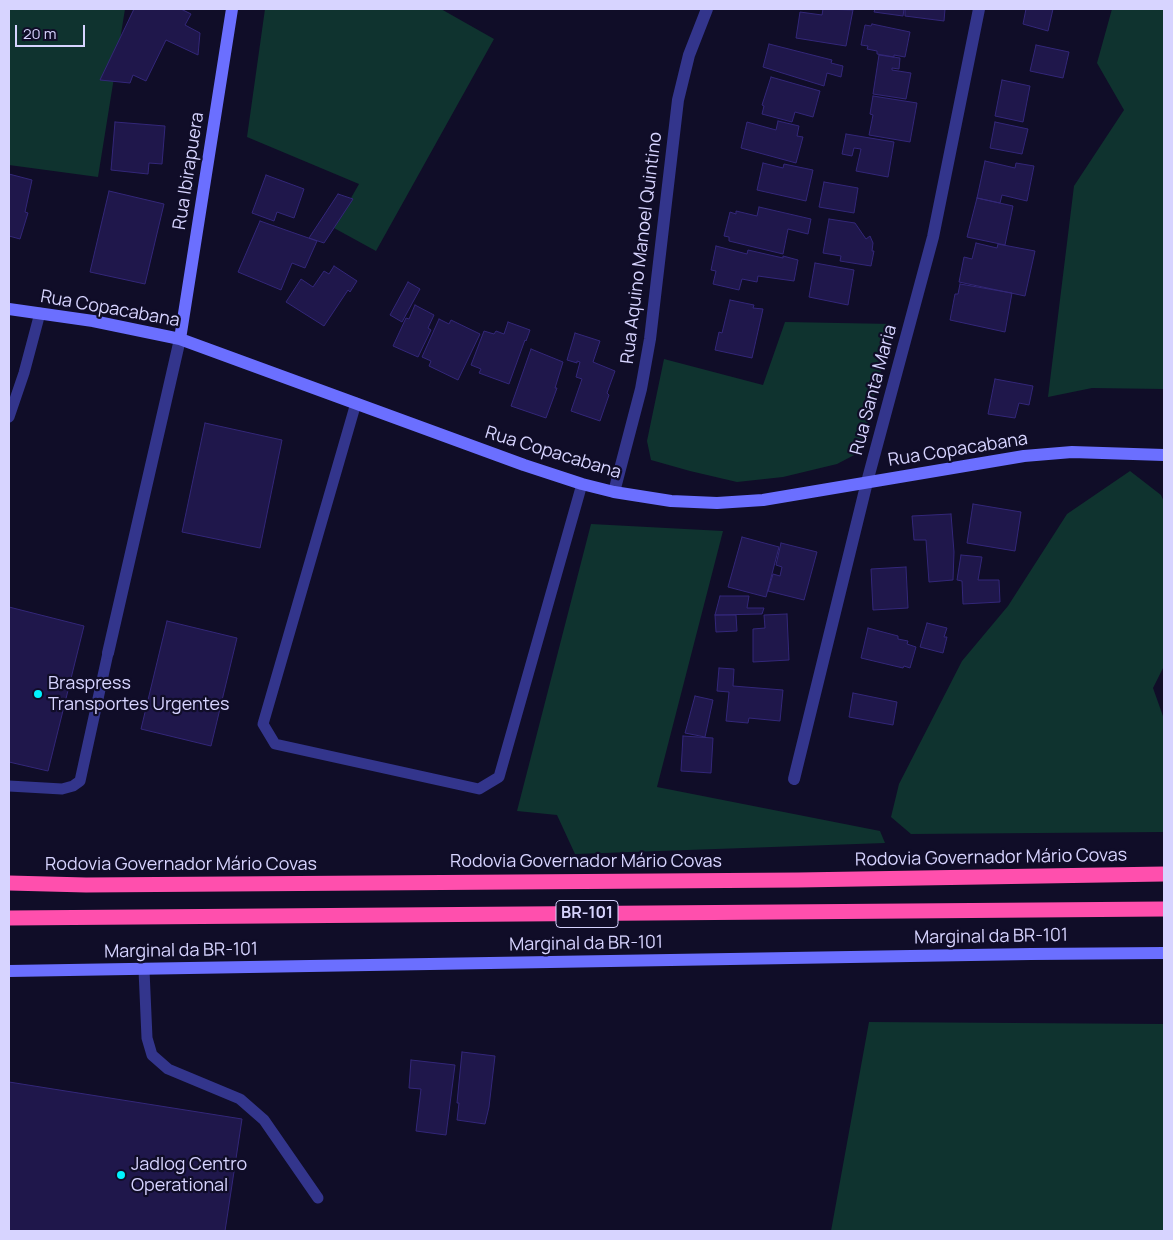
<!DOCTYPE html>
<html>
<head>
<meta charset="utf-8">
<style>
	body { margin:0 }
	#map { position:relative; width:1173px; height:1240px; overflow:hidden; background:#100d28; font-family:Manrope,sans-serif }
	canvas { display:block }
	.frame { position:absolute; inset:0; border:10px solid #d7d4ff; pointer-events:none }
	.scale { position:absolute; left:15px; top:25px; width:70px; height:22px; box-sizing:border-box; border:2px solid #d7d4ff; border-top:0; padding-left:6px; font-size:15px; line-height:18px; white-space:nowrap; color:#d7d4ff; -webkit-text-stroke:4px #100d28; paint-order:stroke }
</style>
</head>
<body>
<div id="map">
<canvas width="1173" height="1240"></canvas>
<div class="frame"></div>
<div class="scale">20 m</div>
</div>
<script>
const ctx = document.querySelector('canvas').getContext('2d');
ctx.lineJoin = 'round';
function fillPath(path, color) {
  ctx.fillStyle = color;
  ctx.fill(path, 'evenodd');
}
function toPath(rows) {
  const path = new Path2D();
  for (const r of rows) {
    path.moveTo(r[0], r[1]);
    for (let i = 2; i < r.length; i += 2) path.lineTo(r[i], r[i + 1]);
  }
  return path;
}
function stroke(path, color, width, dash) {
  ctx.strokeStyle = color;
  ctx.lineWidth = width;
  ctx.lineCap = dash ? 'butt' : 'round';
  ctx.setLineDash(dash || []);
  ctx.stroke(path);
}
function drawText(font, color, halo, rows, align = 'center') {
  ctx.font = font + ' Manrope,sans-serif';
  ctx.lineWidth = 4.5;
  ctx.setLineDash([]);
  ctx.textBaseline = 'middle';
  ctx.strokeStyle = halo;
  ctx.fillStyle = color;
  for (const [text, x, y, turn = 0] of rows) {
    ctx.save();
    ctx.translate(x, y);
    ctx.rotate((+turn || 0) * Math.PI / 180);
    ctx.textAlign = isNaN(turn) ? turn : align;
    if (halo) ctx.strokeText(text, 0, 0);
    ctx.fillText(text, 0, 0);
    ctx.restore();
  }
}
fillPath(toPath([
	[9,9,125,9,98,177,9,165],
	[265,9,441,9,494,39,376,251,334,228,359,184,247,137],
	[1112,9,1164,9,1164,389,1092,388,1048,397,1074,186,1124,110,1097,63],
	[785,322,893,324,860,452,837,464,783,477,737,482,690,471,651,460,647,441,664,359,763,385],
	[1130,471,1161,495,1164,502,1164,666,1153,688,1164,719,1164,832,911,834,891,817,899,784,962,661,1008,606,1067,514],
	[591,524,723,531,657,787,880,831,885,843,575,854,557,815,517,811],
	[869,1022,1164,1024,1164,1231,831,1231]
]), '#0f332f');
const building = toPath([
	[134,9,181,9,191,14,185,25,200,33,198,55,166,40,146,81,133,75,130,83,100,80,134,9],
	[823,9,853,10,846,46,796,38,800,12,822,15,823,9],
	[875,9,904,9,903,16,874,12,875,9],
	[905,9,945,9,944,21,905,16,905,9],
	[1026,9,1053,9,1048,31,1023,24,1026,9],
	[872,24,910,32,905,57,894,55,894,57,877,54,877,51,867,49,868,46,861,45,865,25,871,26,872,24],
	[769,44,832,60,831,63,843,66,841,77,827,73,824,86,763,67,769,44],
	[1036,45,1069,52,1063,78,1030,71,1036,45],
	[879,55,900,58,899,69,892,68,892,70,911,73,906,99,873,94,879,55],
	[771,77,820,91,813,117,795,112,792,122,762,114,764,106,762,105,771,77],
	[1002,80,1030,86,1023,122,995,116,1002,80],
	[873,96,917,103,910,142,869,135,873,115,870,114,873,96],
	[778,121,799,126,797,136,803,137,796,163,741,148,747,122,776,130,778,121],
	[115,122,165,126,162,164,149,163,148,174,111,170,115,122],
	[995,122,1028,129,1022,154,990,148,995,122],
	[846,134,894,142,888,177,856,171,861,149,854,148,852,156,842,154,846,134],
	[985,161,1015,168,1016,163,1034,166,1027,201,1002,195,1000,203,977,198,985,161],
	[763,163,783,168,784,164,813,170,806,201,757,190,763,163],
	[9,174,32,180,25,212,28,213,20,239,9,236,9,174],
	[266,175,304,189,294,218,277,212,274,221,252,213,266,175],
	[824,182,858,188,854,213,819,207,824,182],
	[109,191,164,204,145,284,90,272,109,191],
	[338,194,353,199,324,243,309,238,338,194],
	[977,198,1013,206,1005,245,967,237,977,198],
	[759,207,811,219,808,234,788,229,783,254,729,241,729,237,724,236,730,212,736,214,736,211,757,216,759,207],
	[829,219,855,223,866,239,870,236,873,243,872,251,874,251,871,266,840,261,841,256,823,253,829,219],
	[260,221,317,241,305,268,292,263,281,290,238,272,260,221],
	[976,243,997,248,998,244,1035,251,1025,296,959,282,964,257,972,259,976,243],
	[716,246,747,254,748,250,783,258,783,256,798,260,794,281,758,276,757,282,742,279,739,290,713,284,716,271,711,270,716,246],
	[815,263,854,270,848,305,809,297,815,263],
	[334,266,357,281,350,292,348,290,324,326,286,302,301,279,313,287,324,271,329,274,334,266],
	[408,282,420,289,402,322,390,315,408,282],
	[960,284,1012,293,1005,332,950,320,955,294,958,294,960,284],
	[730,300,754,305,753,308,763,309,752,358,715,350,719,332,722,333,730,300],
	[415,305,434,315,428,328,431,330,418,357,393,346,406,318,409,319,415,305],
	[439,319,449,324,451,320,480,334,458,380,429,366,431,361,422,357,439,319],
	[508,322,530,330,526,341,525,340,509,384,479,373,481,369,471,365,484,331,494,334,496,331,504,334,508,322],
	[575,333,600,341,593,362,615,371,607,393,609,395,600,421,571,411,582,379,576,377,580,362,577,361,577,363,567,360,575,333],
	[531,349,563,362,555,388,557,388,546,418,511,406,531,349],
	[995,379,1033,386,1029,405,1019,403,1015,418,988,414,995,379],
	[205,423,282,440,260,548,182,532,205,423],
	[973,504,1021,512,1015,551,967,543,973,504],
	[951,514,954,552,953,580,929,582,926,540,914,540,912,516,951,514],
	[742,537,779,547,766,597,728,587,742,537],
	[781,543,817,552,804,600,768,591,773,574,780,576,782,567,776,565,781,543],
	[961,555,982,557,978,580,999,580,1000,602,963,604,962,581,957,580,961,555],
	[906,567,908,608,873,610,871,569,906,567],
	[720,596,749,596,747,608,764,608,762,614,715,615,720,596],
	[9,607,84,626,48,771,9,762,9,607],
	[787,614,789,660,753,662,753,629,765,628,764,615,787,614],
	[715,615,736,615,737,631,716,632,715,615],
	[167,621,237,638,211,746,141,729,167,621],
	[927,623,947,628,944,637,947,637,943,653,920,647,927,623],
	[868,628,898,636,898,639,908,641,907,644,916,647,910,668,904,666,903,668,861,658,868,628],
	[719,668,734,669,733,686,783,690,780,721,749,718,748,723,726,721,729,692,717,691,719,668],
	[853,693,897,702,893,725,849,717,853,693],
	[695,696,713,700,705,737,685,733,695,696],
	[683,736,713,738,711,773,681,771,683,736],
	[462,1052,495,1056,489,1107,485,1124,457,1120,459,1103,457,1103,462,1052],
	[411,1060,455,1065,446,1135,416,1131,421,1089,409,1088,411,1060],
	[9,1082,242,1119,225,1231,9,1231,9,1082]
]);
fillPath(building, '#1f174b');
stroke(building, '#332779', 1);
stroke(toPath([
	[356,403,263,724,275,744,479,789,499,777,582,484],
	[9,417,24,373,40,313],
	[9,786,62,789,73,786,80,781,108,653],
	[144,970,147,1038,152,1055,168,1069,240,1099,264,1120,318,1198]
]), '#33358c', 11);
stroke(toPath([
	[614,492,641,389,650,339,678,100,689,55,707,9],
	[108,653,180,339],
	[794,779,867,482,933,237,979,9]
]), '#33358c', 12);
stroke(toPath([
	[9,309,93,321,180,339,524,465,582,484,614,492,671,501,717,503,763,500,1024,456,1072,452,1164,455],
	[180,339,232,9],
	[9,971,1031,954,1164,953]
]), '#6b6fff', 12);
stroke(toPath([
	[9,883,86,885,798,880,1164,874],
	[9,918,1164,909]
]), '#ff4fad', 15);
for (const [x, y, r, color] of [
	[38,694,5,"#00f3ff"],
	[121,1175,5,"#00f3ff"]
]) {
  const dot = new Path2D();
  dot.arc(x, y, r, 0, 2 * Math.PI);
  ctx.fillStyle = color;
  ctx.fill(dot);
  stroke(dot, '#100d28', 2);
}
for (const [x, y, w] of [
	[587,914,62]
]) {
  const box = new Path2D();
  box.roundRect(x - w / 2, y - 13.5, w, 27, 4);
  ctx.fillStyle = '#100d28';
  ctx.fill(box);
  stroke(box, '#d7d4ff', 1);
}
drawText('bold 16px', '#d7d4ff', null, [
	["BR-101",587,914]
]);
drawText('18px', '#d7d4ff', '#100d28', [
	["Rua Ibirapuera",189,171,-81],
	["Rua Aquino Manoel Quintino",642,248,-83],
	["Rua Copacabana",110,309,10],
	["Rua Santa Maria",874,390,-75],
	["Rua Copacabana",958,450,-9],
	["Rua Copacabana",553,453,17],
	["Rodovia Governador Mário Covas",991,858,-1],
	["Rodovia Governador Mário Covas",586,862],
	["Rodovia Governador Mário Covas",181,865],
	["Marginal da BR-101",991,937,-1],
	["Marginal da BR-101",586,944,-1],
	["Marginal da BR-101",181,951,-1]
]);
drawText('18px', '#d7d4ff', '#100d28', [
	["Braspress",48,684],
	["Transportes Urgentes",48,705],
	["Jadlog Centro",131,1165],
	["Operational",131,1186]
], 'left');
</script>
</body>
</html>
